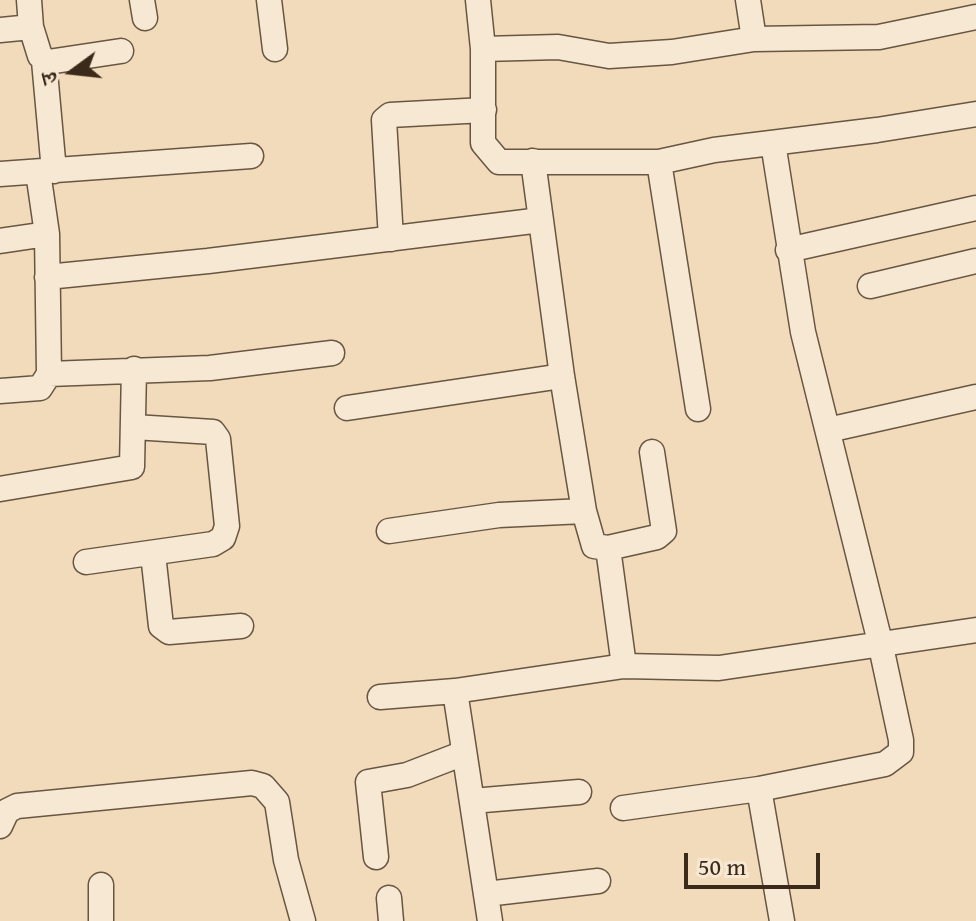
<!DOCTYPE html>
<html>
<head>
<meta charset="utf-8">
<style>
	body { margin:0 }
	#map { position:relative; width:976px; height:921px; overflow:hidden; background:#f1dbbb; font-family:"Gentium Book Plus","Noto Serif Devanagari",serif }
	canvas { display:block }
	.north { position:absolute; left:32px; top:32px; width:80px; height:80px; -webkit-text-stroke:6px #f6e8d3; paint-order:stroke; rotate:255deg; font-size:22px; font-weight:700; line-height:32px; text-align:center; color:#3b291a }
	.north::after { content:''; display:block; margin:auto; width:28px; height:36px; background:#3b291a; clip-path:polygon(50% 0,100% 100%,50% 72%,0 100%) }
	.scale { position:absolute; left:684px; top:853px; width:136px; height:36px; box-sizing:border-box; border:4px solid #3b291a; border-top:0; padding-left:10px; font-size:24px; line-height:28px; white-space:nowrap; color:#3b291a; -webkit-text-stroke:6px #f6e8d3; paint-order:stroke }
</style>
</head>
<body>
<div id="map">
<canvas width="976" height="921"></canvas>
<div class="north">उ</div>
<div class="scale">50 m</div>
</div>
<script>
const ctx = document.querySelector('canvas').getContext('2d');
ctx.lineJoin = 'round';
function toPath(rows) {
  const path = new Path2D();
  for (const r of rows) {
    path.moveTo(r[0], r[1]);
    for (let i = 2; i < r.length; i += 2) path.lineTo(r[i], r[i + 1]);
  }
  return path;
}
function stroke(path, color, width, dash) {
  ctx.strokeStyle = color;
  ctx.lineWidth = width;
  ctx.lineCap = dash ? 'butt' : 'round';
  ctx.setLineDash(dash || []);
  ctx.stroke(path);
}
const minor = toPath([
	[29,0,31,27],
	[142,0,145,18],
	[269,0,275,49],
	[478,0,483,49,483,143,499,162,659,162,714,150,877,130,976,114],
	[748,0,754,39],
	[0,30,31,27,40,56,48,62,121,51],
	[483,49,558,47,609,56,672,52,754,39,879,37,976,17],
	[44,61,54,171],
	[533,161,562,376,584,511,594,546,608,548,657,537,664,531,652,452],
	[659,162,698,409],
	[0,174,251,156],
	[391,239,384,120,390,115,484,110],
	[0,241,47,234],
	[788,250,976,208],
	[47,277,208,261,541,220],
	[870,286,976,261],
	[49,374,210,368,332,353],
	[0,391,40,388,49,374,47,234,38,172],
	[347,408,562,376],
	[828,430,976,397],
	[0,489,132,467,134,369],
	[389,531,499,515,584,511],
	[153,554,161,626,169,632,241,626],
	[86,562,213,544,223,538,227,526,218,439,213,432,134,427],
	[624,666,719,668,976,630],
	[455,691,490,921],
	[380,697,455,691,624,666,608,548],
	[759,789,782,921],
	[472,801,579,792],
	[623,808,759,789,885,764,901,752,901,740,880,642,803,332,773,143],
	[0,826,7,811,17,806,252,783,263,786,277,802,286,860,303,921],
	[376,857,368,782,407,775,464,753],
	[101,885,101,921],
	[486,894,598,881],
	[389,898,391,921]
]);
stroke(minor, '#685642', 27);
stroke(minor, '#f6e8d3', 24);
</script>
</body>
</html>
